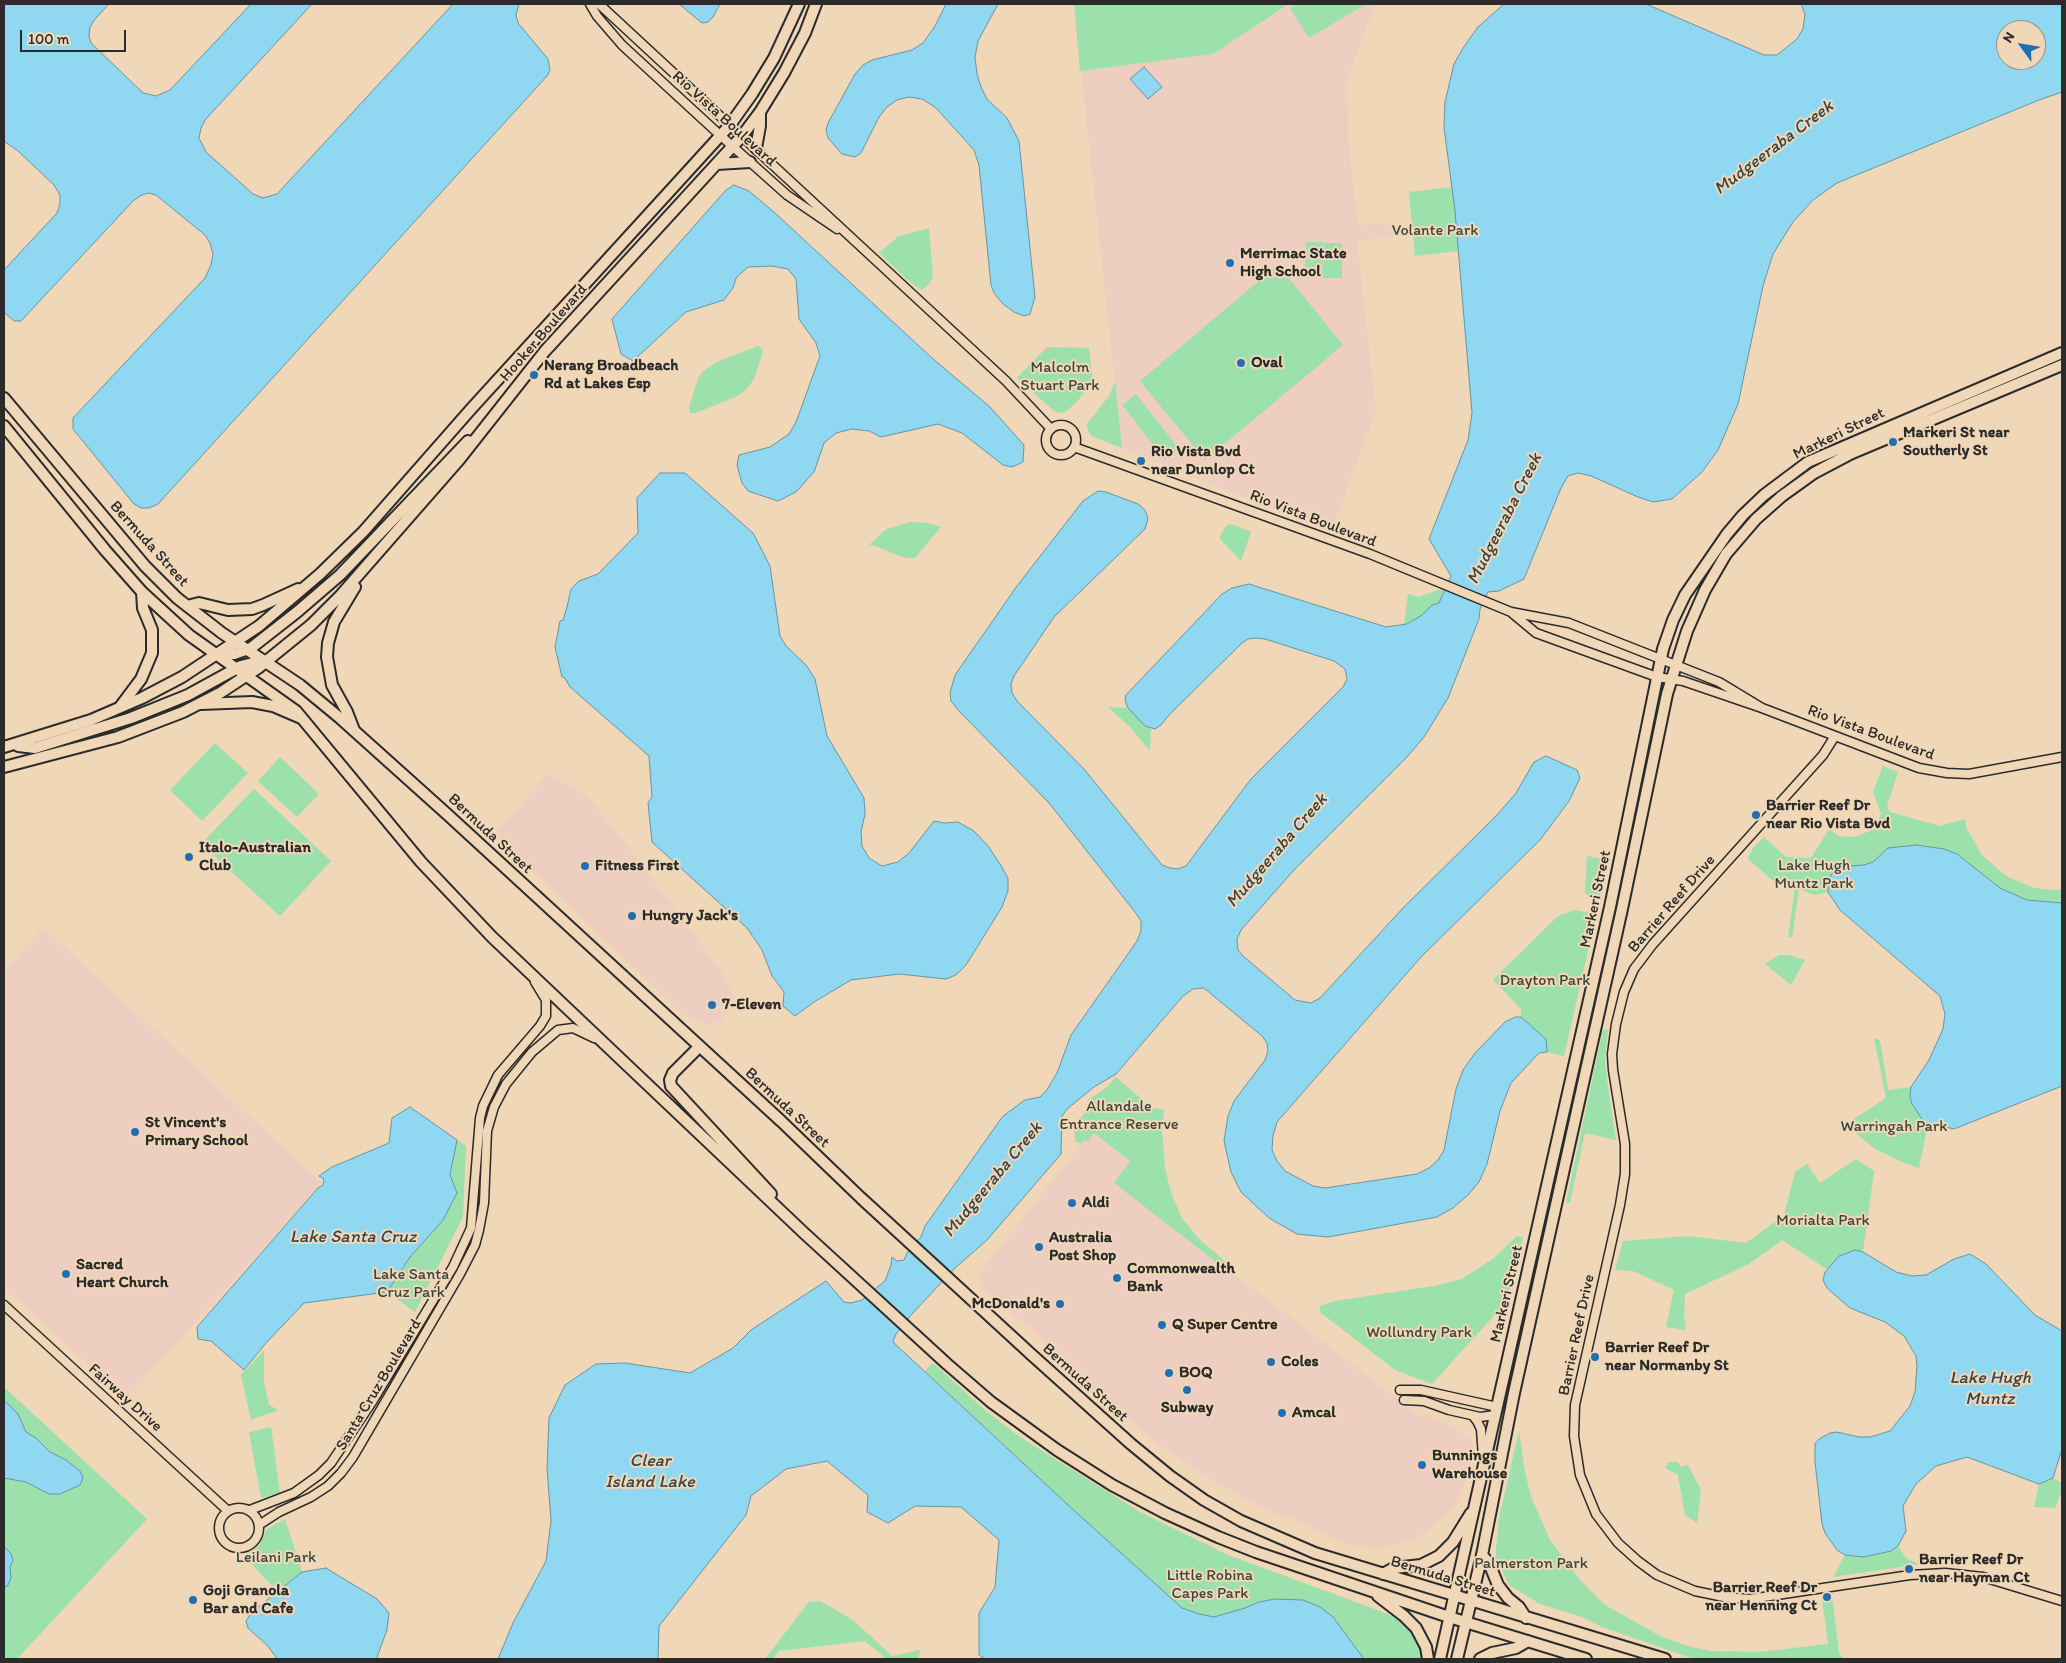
<!DOCTYPE html>
<html>
<head>
<meta charset="utf-8">
<style>
	body { margin:0 }
	#map { position:relative; width:2066px; height:1663px; overflow:hidden; background:#efd7b7; font-family:Itim,sans-serif }
	canvas { display:block }
	.frame { position:absolute; inset:0; border:5px solid #2b2b2b; pointer-events:none }
	.north { position:absolute; left:1996px; top:20px; width:50px; height:50px; box-sizing:border-box; background:#efd7b7; border:1px solid #a1927f; border-radius:50%; rotate:302deg; font-size:14px; font-weight:700; line-height:20px; text-align:center; color:#2b2b2b }
	.north::after { content:''; display:block; margin:auto; width:18px; height:22px; background:#1f6fb2; clip-path:polygon(50% 0,100% 100%,50% 72%,0 100%) }
	.scale { position:absolute; left:20px; top:30px; width:106px; height:22px; box-sizing:border-box; border:2px solid #2b2b2b; border-top:0; padding-left:6px; font-size:15px; line-height:18px; white-space:nowrap; color:#2b2b2b; -webkit-text-stroke:4px #efd7b7; paint-order:stroke }
</style>
</head>
<body>
<div id="map">
<canvas width="2066" height="1663"></canvas>
<div class="frame"></div>
<div class="north">N</div>
<div class="scale">100 m</div>
</div>
<script>
const ctx = document.querySelector('canvas').getContext('2d');
ctx.lineJoin = 'round';
function fillPath(path, color) {
  ctx.fillStyle = color;
  ctx.fill(path, 'evenodd');
}
function toPath(rows) {
  const path = new Path2D();
  for (const r of rows) {
    if (r.length === 3) {
      path.moveTo(r[0] + r[2], r[1]);
      path.arc(r[0], r[1], r[2], 0, 2 * Math.PI);
      continue;
    }
    path.moveTo(r[0], r[1]);
    for (let i = 2; i < r.length; i += 2) path.lineTo(r[i], r[i + 1]);
  }
  return path;
}
function stroke(path, color, width, dash) {
  ctx.strokeStyle = color;
  ctx.lineWidth = width;
  ctx.lineCap = dash ? 'butt' : 'round';
  ctx.setLineDash(dash || []);
  ctx.stroke(path);
}
function drawText(font, color, halo, rows, align = 'center') {
  ctx.font = font + ' Itim,sans-serif';
  ctx.lineWidth = 4;
  ctx.setLineDash([]);
  ctx.textBaseline = 'middle';
  ctx.strokeStyle = halo;
  ctx.fillStyle = color;
  for (const [text, x, y, turn = 0] of rows) {
    ctx.save();
    ctx.translate(x, y);
    ctx.rotate((+turn || 0) * Math.PI / 180);
    ctx.textAlign = isNaN(turn) ? turn : align;
    if (halo) ctx.strokeText(text, 0, 0);
    ctx.fillText(text, 0, 0);
    ctx.restore();
  }
}
fillPath(toPath([
	[1292,4,1375,4,1347,80,1348,139,1358,225,1393,223,1394,237,1357,241,1376,411,1331,532,1122,448,1081,71,1213,54],
	[548,774,589,798,636,857,721,972,732,989,734,998,733,1006,719,1022,705,1025,683,1015,494,834],
	[43,928,322,1183,126,1399,4,1288,4,970],
	[1094,1133,1130,1161,1114,1183,1415,1412,1423,1417,1428,1413,1472,1440,1474,1448,1464,1486,1458,1500,1444,1517,1417,1538,1394,1545,1377,1548,1349,1545,1321,1533,1293,1517,1278,1516,1200,1473,1156,1442,1067,1366,1067,1359,983,1290,980,1282,982,1279,978,1275,1085,1140]
]), '#edcec1');
fillPath(toPath([
	[1074,4,1289,4,1213,54,1080,71],
	[1296,4,1366,4,1309,38,1290,8],
	[1453,187,1459,251,1415,256,1409,192],
	[929,228,933,277,928,285,922,290,911,283,879,253,899,236],
	[1306,242,1323,242,1322,278,1305,278],
	[1324,243,1342,243,1342,278,1323,278],
	[1278,265,1343,345,1205,460,1140,381],
	[758,346,761,348,763,352,754,379,746,390,735,397,696,413,690,413,689,407,698,379,703,371,717,362],
	[1047,347,1089,348,1092,377,1087,388,1077,402,1065,412,1059,413,1054,411,1017,378],
	[1115,382,1122,448,1091,436,1087,428,1087,424,1109,396],
	[1136,394,1179,449,1165,460,1122,405],
	[910,522,928,523,941,527,915,558,905,558,873,545,869,545,885,530],
	[1231,524,1251,532,1241,561,1219,538,1226,526],
	[1440,589,1444,591,1439,603,1432,605,1422,615,1404,625,1408,594,1419,597],
	[1108,707,1128,708,1145,726,1151,728,1150,751,1130,727],
	[215,743,248,773,202,821,170,790],
	[280,757,319,794,297,817,258,781],
	[1883,766,1898,772,1887,806,1890,812,1940,826,1965,819,1966,827,1982,855,2006,876,2034,888,2051,890,2062,889,2062,903,2027,900,2000,889,1957,854,1944,849,1916,845,1888,848,1873,862,1831,875,1828,892,1814,895,1799,889,1792,938,1788,937,1795,887,1772,880,1747,858,1753,850,1752,849,1764,837,1786,857,1811,858,1829,829,1838,836,1854,837,1875,829,1881,814,1873,792],
	[254,789,331,861,280,916,201,844],
	[1587,856,1608,860,1601,894,1597,897,1588,896,1585,893],
	[1575,910,1590,913,1595,920,1564,1056,1547,1052,1547,1044,1521,1017,1521,1009,1493,980,1558,916],
	[1779,955,1789,955,1805,960,1791,985,1765,964],
	[1603,1029,1608,1030,1605,1058,1607,1080,1616,1140,1585,1133,1570,1203,1566,1203],
	[1874,1038,1880,1040,1888,1090,1911,1087,1912,1104,1919,1115,1928,1124,1919,1168,1904,1163,1875,1149,1857,1134,1848,1123,1886,1098],
	[1116,1077,1152,1108,1164,1110,1162,1129,1165,1168,1171,1193,1182,1218,1200,1240,1233,1268,1233,1275,1114,1183,1130,1161,1094,1133,1088,1141,1085,1140,1081,1144,1075,1141,1074,1124,1091,1107,1088,1100,1106,1088],
	[457,1140,466,1146,463,1217,415,1312,387,1292,410,1257,443,1220],
	[1856,1159,1874,1171,1863,1252,1855,1250,1844,1253,1830,1266,1828,1270,1782,1240,1749,1264,1685,1294,1684,1321,1686,1321,1685,1330,1666,1327,1674,1290,1633,1271,1615,1270,1623,1241,1689,1236,1746,1243,1784,1215,1795,1172,1807,1164,1820,1183],
	[1517,1236,1523,1238,1506,1306,1500,1309,1432,1384,1395,1370,1320,1312,1320,1306,1335,1301,1434,1286,1462,1279,1494,1258],
	[264,1350,264,1382,269,1405,278,1410,251,1420,241,1375],
	[933,1363,986,1411,1020,1437,1140,1512,1228,1555,1380,1611,1399,1619,1412,1630,1419,1643,1423,1659,1364,1659,1333,1617,1303,1600,1275,1599,1259,1602,1245,1608,1214,1617,1199,1614,1182,1608,1067,1504,925,1371],
	[4,1387,147,1519,17,1659,4,1659],
	[271,1427,280,1493,261,1498,249,1432],
	[1519,1431,1525,1472,1531,1497,1550,1540,1581,1581,1605,1605,1662,1637,1688,1646,1710,1651,1759,1652,1828,1644,1822,1599,1832,1597,1839,1653,1844,1659,1694,1659,1602,1627,1582,1617,1540,1604,1509,1585,1496,1558,1496,1548,1499,1518],
	[1668,1462,1678,1462,1681,1467,1688,1465,1701,1490,1697,1523,1685,1515,1678,1475,1665,1468],
	[2053,1478,2062,1483,2062,1495,2060,1495,2055,1508,2034,1507,2039,1484],
	[285,1519,302,1572,278,1592,244,1556,259,1546,267,1529],
	[1898,1546,1907,1559,1920,1564,1833,1577,1845,1555,1864,1557,1891,1551],
	[820,1601,853,1620,892,1656,920,1650,919,1657,917,1659,887,1659,865,1641,779,1651,773,1659,765,1659,809,1602]
]), '#9ce0ab');
const water = toPath([
	[4,4,109,4,95,19,90,27,89,36,91,43,143,93,156,96,170,90,251,4,312,4,205,120,201,128,199,138,206,152,253,194,263,198,277,194,453,4,519,4,516,15,518,23,548,59,550,70,547,76,158,504,149,508,141,508,134,504,73,429,73,418,205,278,211,265,213,254,210,243,205,235,156,195,149,193,142,195,134,200,21,321,14,321,4,312,4,270,57,213,60,204,60,195,54,185,18,151,4,141,4,4],
	[679,4,720,4,713,17,708,22,702,23,679,4],
	[946,4,998,4,978,41,975,57,977,74,981,87,987,99,1007,118,1019,141,1035,297,1030,314,1024,316,1014,312,1003,304,994,293,991,285,979,165,974,150,935,107,922,99,909,97,897,100,887,107,879,117,861,153,855,157,842,154,828,138,826,130,828,123,855,74,863,65,872,60,912,50,923,43,935,26,946,4],
	[1504,4,1646,4,1764,55,1777,55,1797,39,1803,29,1805,14,1801,4,2062,4,2062,92,2039,100,1837,183,1813,200,1793,222,1773,254,1763,286,1738,404,1718,450,1702,472,1672,499,1653,502,1638,497,1591,476,1578,473,1568,476,1561,488,1524,579,1499,591,1488,592,1480,609,1479,619,1448,698,1424,737,1407,757,1294,870,1241,930,1237,939,1238,950,1243,956,1295,1000,1311,1003,1320,998,1404,907,1497,815,1516,793,1534,762,1546,756,1577,770,1580,778,1569,801,1540,840,1421,957,1277,1122,1273,1136,1272,1150,1277,1161,1285,1171,1313,1186,1325,1188,1417,1174,1429,1168,1438,1160,1444,1150,1456,1089,1463,1070,1475,1053,1505,1022,1515,1017,1521,1017,1546,1039,1547,1052,1539,1053,1511,1083,1500,1111,1487,1164,1479,1182,1468,1195,1453,1208,1437,1217,1328,1237,1297,1234,1269,1218,1241,1192,1231,1172,1224,1141,1228,1116,1234,1101,1265,1060,1268,1051,1267,1043,1262,1036,1204,988,1193,989,1183,996,1116,1074,1094,1087,1067,1109,1062,1116,1061,1154,987,1240,955,1268,912,1314,896,1334,893,1342,1067,1504,1182,1608,1199,1614,1214,1617,1245,1608,1259,1602,1275,1599,1303,1600,1320,1607,1333,1617,1364,1659,985,1659,979,1655,979,1613,995,1587,999,1540,961,1507,915,1506,888,1523,867,1512,868,1495,827,1461,786,1469,751,1496,746,1515,659,1626,658,1659,498,1659,513,1623,546,1561,551,1521,547,1468,549,1418,565,1385,596,1364,625,1363,690,1373,733,1348,751,1330,826,1281,844,1302,851,1303,862,1300,885,1281,891,1265,892,1257,897,1261,904,1260,908,1251,921,1237,925,1226,1003,1116,1025,1100,1040,1097,1046,1091,1057,1073,1071,1035,1137,941,1141,931,1141,921,1135,912,1049,803,958,710,951,701,950,693,955,675,1017,586,1083,501,1098,491,1106,492,1138,504,1145,510,1148,518,1145,529,1054,617,1014,676,1011,684,1012,693,1017,701,1084,769,1162,865,1170,868,1178,869,1186,866,1251,779,1343,687,1347,679,1345,669,1334,661,1265,639,1256,638,1248,639,1242,643,1169,715,1161,725,1155,729,1145,726,1128,708,1125,700,1126,695,1222,594,1232,588,1249,584,1386,627,1407,624,1422,615,1432,605,1439,603,1451,576,1429,539,1468,440,1472,413,1455,211,1444,127,1445,102,1454,64,1463,48,1478,27,1504,4],
	[2006,30,2036,30,2036,60,2006,60,2006,30],
	[1144,67,1162,87,1148,99,1130,79,1144,67],
	[734,185,749,191,775,213,932,358,990,407,1024,445,1023,462,1012,467,1003,465,962,433,938,424,881,437,869,431,852,429,836,433,824,443,814,472,796,492,778,501,748,491,742,483,737,465,739,455,770,447,789,434,796,422,820,356,816,343,799,319,796,279,788,269,772,266,748,267,736,278,733,288,724,300,686,312,633,361,621,354,612,319,726,190,734,185],
	[660,473,685,473,753,533,770,566,780,636,786,646,806,665,815,679,827,736,864,798,865,814,861,832,862,846,869,858,882,866,898,862,909,853,934,821,944,823,958,822,974,831,988,846,1000,864,1008,878,1008,891,1002,907,966,965,956,975,946,979,899,974,851,980,814,1002,795,1016,783,1006,784,992,772,976,762,950,747,928,652,842,648,803,652,797,649,756,570,687,565,678,562,677,555,647,560,621,563,620,567,607,571,589,579,581,598,574,638,533,637,498,660,473],
	[1916,845,1944,849,1957,854,2000,888,2027,900,2062,903,2062,1086,1954,1129,1924,1122,1912,1104,1910,1097,1911,1087,1929,1060,1943,1029,1945,1014,1940,996,1840,910,1828,892,1831,875,1836,870,1847,866,1864,865,1873,862,1888,848,1916,845],
	[410,1107,457,1140,450,1175,457,1193,443,1220,410,1257,387,1292,304,1303,266,1343,244,1370,211,1341,198,1339,197,1327,318,1188,323,1185,324,1179,319,1176,332,1167,389,1143,392,1118,410,1107],
	[1855,1250,1863,1252,1896,1272,1912,1276,1926,1275,1954,1259,1970,1254,1986,1264,2035,1315,2062,1331,2062,1449,2053,1478,2039,1484,1967,1457,1936,1466,1916,1484,1903,1506,1906,1531,1898,1546,1891,1551,1864,1557,1845,1555,1837,1550,1825,1533,1822,1524,1815,1462,1815,1444,1819,1439,1830,1433,1837,1432,1859,1437,1870,1437,1890,1431,1910,1406,1915,1392,1917,1365,1916,1356,1904,1336,1885,1322,1850,1308,1827,1288,1823,1280,1825,1272,1839,1256,1855,1250],
	[4,1400,18,1414,26,1432,36,1438,50,1452,66,1460,80,1471,83,1478,80,1485,60,1494,49,1494,26,1482,4,1478,4,1400],
	[4,1546,11,1554,13,1560,10,1567,11,1578,8,1585,4,1588,4,1546],
	[326,1568,377,1599,389,1613,387,1630,377,1657,379,1659,277,1659,268,1646,248,1628,246,1621,252,1612,302,1572,326,1568]
]);
fillPath(water, '#90d8f2');
stroke(water, '#6893a2', 1);
const minor = toPath([
	[590,4,597,16,622,45,721,136,787,195,837,229],
	[599,4,1006,381,1051,429],
	[1061,440,15],
	[1074,447,1370,554,1511,612,1569,623,1719,682,1762,708],
	[1512,613,1536,633,1657,677,1683,681,1762,708,1919,768,1947,773,1969,774,2062,757],
	[1835,736,1823,755,1653,944,1634,969,1624,992,1616,1024,1612,1054,1613,1070,1625,1144,1625,1174,1620,1205,1575,1405,1574,1436,1580,1475,1596,1514,1618,1543,1638,1561,1657,1575,1695,1591,1724,1597,1750,1599,1910,1575,1945,1573,1983,1577,2062,1601],
	[4,1305,228,1511],
	[1400,1390,1421,1390,1497,1407],
	[1404,1400,1424,1401,1449,1410,1480,1417,1495,1415],
	[1473,1416,1477,1421,1481,1429,1483,1457],
	[239,1528,20],
	[250,1510,294,1493,319,1475,331,1463,372,1402,453,1267,471,1228,480,1118,483,1106,498,1075,540,1026,546,1016,546,1000,535,982],
	[259,1525,279,1512,311,1497,328,1486,341,1473,353,1457,460,1274,475,1245,479,1230,484,1203,487,1131,494,1107,506,1084,532,1052,558,1030,573,1028,594,1038]
]);
const major = toPath([
	[756,148,760,126,760,112],
	[717,164,750,162],
	[4,398,145,566,177,598,222,633,300,685,340,718,448,815,781,1121,861,1198,1033,1356,1131,1444,1170,1476,1204,1500,1241,1521,1315,1553,1665,1659],
	[4,426,105,550,142,592,189,635,296,711,421,862,492,937,804,1233,947,1364,991,1402,1057,1450,1112,1485,1165,1513,1218,1537,1256,1552,1449,1617,1586,1659],
	[187,606,199,603,228,610,252,609,263,605,298,589],
	[218,655,234,654,251,648,297,612,340,575,468,441],
	[201,704,252,702,273,706,301,718],
	[120,707,141,679,152,653,152,630,143,608,142,592],
	[354,730,347,712,332,685,327,657,328,643,334,622,355,587],
	[18,746,35,748,131,718,188,695,241,666,264,660],
	[4,747,91,720,142,698,182,677,259,626,320,574,363,532,471,409,730,125,752,94,774,58,799,4],
	[4,767,118,737,183,712,220,693,258,668,311,625,340,596,459,460,545,351,742,136,760,112,784,73,805,33,816,4],
	[699,1047,673,1073,670,1080,671,1086,771,1194],
	[1482,1555,1489,1563,1498,1585,1508,1598,1519,1607,1526,1618],
	[1383,1574,1394,1568,1421,1565,1439,1556,1453,1542,1471,1513],
	[1378,1596,1404,1616,1416,1628,1426,1647,1428,1659],
	[1440,1659,1610,907,1663,649,1673,620,1685,595,1727,534,1743,515,1764,495,1808,462,2062,353],
	[1457,1659,1482,1555,1514,1393,1622,909,1667,694,1687,631,1705,590,1726,554,1756,519,1782,496,1814,473,1850,454,2062,365],
	[1480,1659,1492,1653,1516,1648,1528,1641]
]);
stroke(minor, '#2b2b2b', 11);
stroke(major, '#2b2b2b', 14);
stroke(minor, '#efd7b7', 8);
stroke(major, '#efd7b7', 10);
for (const [x, y, r, color] of [
	[1230,263,5,"#1f6fb2"],
	[1241,363,5,"#1f6fb2"],
	[534,375,5,"#1f6fb2"],
	[1893,442,5,"#1f6fb2"],
	[1141,461,5,"#1f6fb2"],
	[1756,815,5,"#1f6fb2"],
	[189,857,5,"#1f6fb2"],
	[585,866,5,"#1f6fb2"],
	[632,916,5,"#1f6fb2"],
	[712,1005,5,"#1f6fb2"],
	[135,1132,5,"#1f6fb2"],
	[1072,1203,5,"#1f6fb2"],
	[1039,1247,5,"#1f6fb2"],
	[66,1274,5,"#1f6fb2"],
	[1117,1278,5,"#1f6fb2"],
	[1060,1304,5,"#1f6fb2"],
	[1162,1325,5,"#1f6fb2"],
	[1595,1357,5,"#1f6fb2"],
	[1271,1362,5,"#1f6fb2"],
	[1169,1373,5,"#1f6fb2"],
	[1187,1390,5,"#1f6fb2"],
	[1282,1413,5,"#1f6fb2"],
	[1422,1465,5,"#1f6fb2"],
	[1909,1569,5,"#1f6fb2"],
	[1827,1597,5,"#1f6fb2"],
	[193,1600,5,"#1f6fb2"]
]) {
  const dot = new Path2D();
  dot.arc(x, y, r, 0, 2 * Math.PI);
  ctx.fillStyle = color;
  ctx.fill(dot);
  stroke(dot, '#efd7b7', 2);
}
drawText('16px', '#2b2b2b', '#efd7b7', [
	["Rio Vista Boulevard",724,119,42],
	["Hooker Boulevard",544,333,-49],
	["Markeri Street",1839,434,-26],
	["Rio Vista Boulevard",1313,519,21],
	["Bermuda Street",149,544,48],
	["Rio Vista Boulevard",1871,733,20],
	["Bermuda Street",490,834,43],
	["Markeri Street",1596,899,-78],
	["Barrier Reef Drive",1672,904,-49],
	["Bermuda Street",787,1108,43],
	["Markeri Street",1507,1294,-77],
	["Barrier Reef Drive",1577,1335,-78],
	["Bermuda Street",1085,1383,42],
	["Santa Cruz Boulevard",379,1385,-59],
	["Fairway Drive",125,1398,42],
	["Bermuda Street",1443,1577,17]
]);
drawText('16px', '#3c463e', '#efd7b7', [
	["Volante Park",1435,231],
	["Malcolm",1060,368],
	["Stuart Park",1060,386],
	["Lake Hugh",1814,866],
	["Muntz Park",1814,884],
	["Drayton Park",1545,981],
	["Allandale",1119,1107],
	["Entrance Reserve",1119,1125],
	["Warringah Park",1894,1127],
	["Morialta Park",1823,1221],
	["Lake Santa",411,1275],
	["Cruz Park",411,1293],
	["Wollundry Park",1419,1333],
	["Leilani Park",276,1558],
	["Palmerston Park",1531,1564],
	["Little Robina",1210,1576],
	["Capes Park",1210,1594]
]);
drawText('bold 16px', '#2b2b2b', '#efd7b7', [
	["Merrimac State",1240,254],
	["High School",1240,272],
	["Oval",1251,363],
	["Nerang Broadbeach",544,366],
	["Rd at Lakes Esp",544,384],
	["Markeri St near",1903,433],
	["Southerly St",1903,451],
	["Rio Vista Bvd",1151,452],
	["near Dunlop Ct",1151,470],
	["Barrier Reef Dr",1766,806],
	["near Rio Vista Bvd",1766,824],
	["Italo-Australian",199,848],
	["Club",199,866],
	["Fitness First",595,866],
	["Hungry Jack's",642,916],
	["7-Eleven",722,1005],
	["St Vincent's",145,1123],
	["Primary School",145,1141],
	["Aldi",1082,1203],
	["Australia",1049,1238],
	["Post Shop",1049,1256],
	["Sacred",76,1265],
	["Heart Church",76,1283],
	["Commonwealth",1127,1269],
	["Bank",1127,1287],
	["McDonald's",1050,1304,"right"],
	["Q Super Centre",1172,1325],
	["Barrier Reef Dr",1605,1348],
	["near Normanby St",1605,1366],
	["Coles",1281,1362],
	["BOQ",1179,1373],
	["Subway",1187,1408,"center"],
	["Amcal",1292,1413],
	["Bunnings",1432,1456],
	["Warehouse",1432,1474],
	["Barrier Reef Dr",1919,1560],
	["near Hayman Ct",1919,1578],
	["Barrier Reef Dr",1817,1588,"right"],
	["near Henning Ct",1817,1606,"right"],
	["Goji Granola",203,1591],
	["Bar and Cafe",203,1609]
], 'left');
drawText('italic 18px', '#3a4549', '#efd7b7', [
	["Mudgeeraba Creek",1774,148,-37],
	["Mudgeeraba Creek",1505,519,-63],
	["Mudgeeraba Creek",1277,851,-49],
	["Mudgeeraba Creek",993,1180,-50],
	["Lake Santa Cruz",353,1237],
	["Lake Hugh",1990,1378],
	["Muntz",1990,1399],
	["Clear",650,1461],
	["Island Lake",650,1482]
]);
</script>
</body>
</html>
